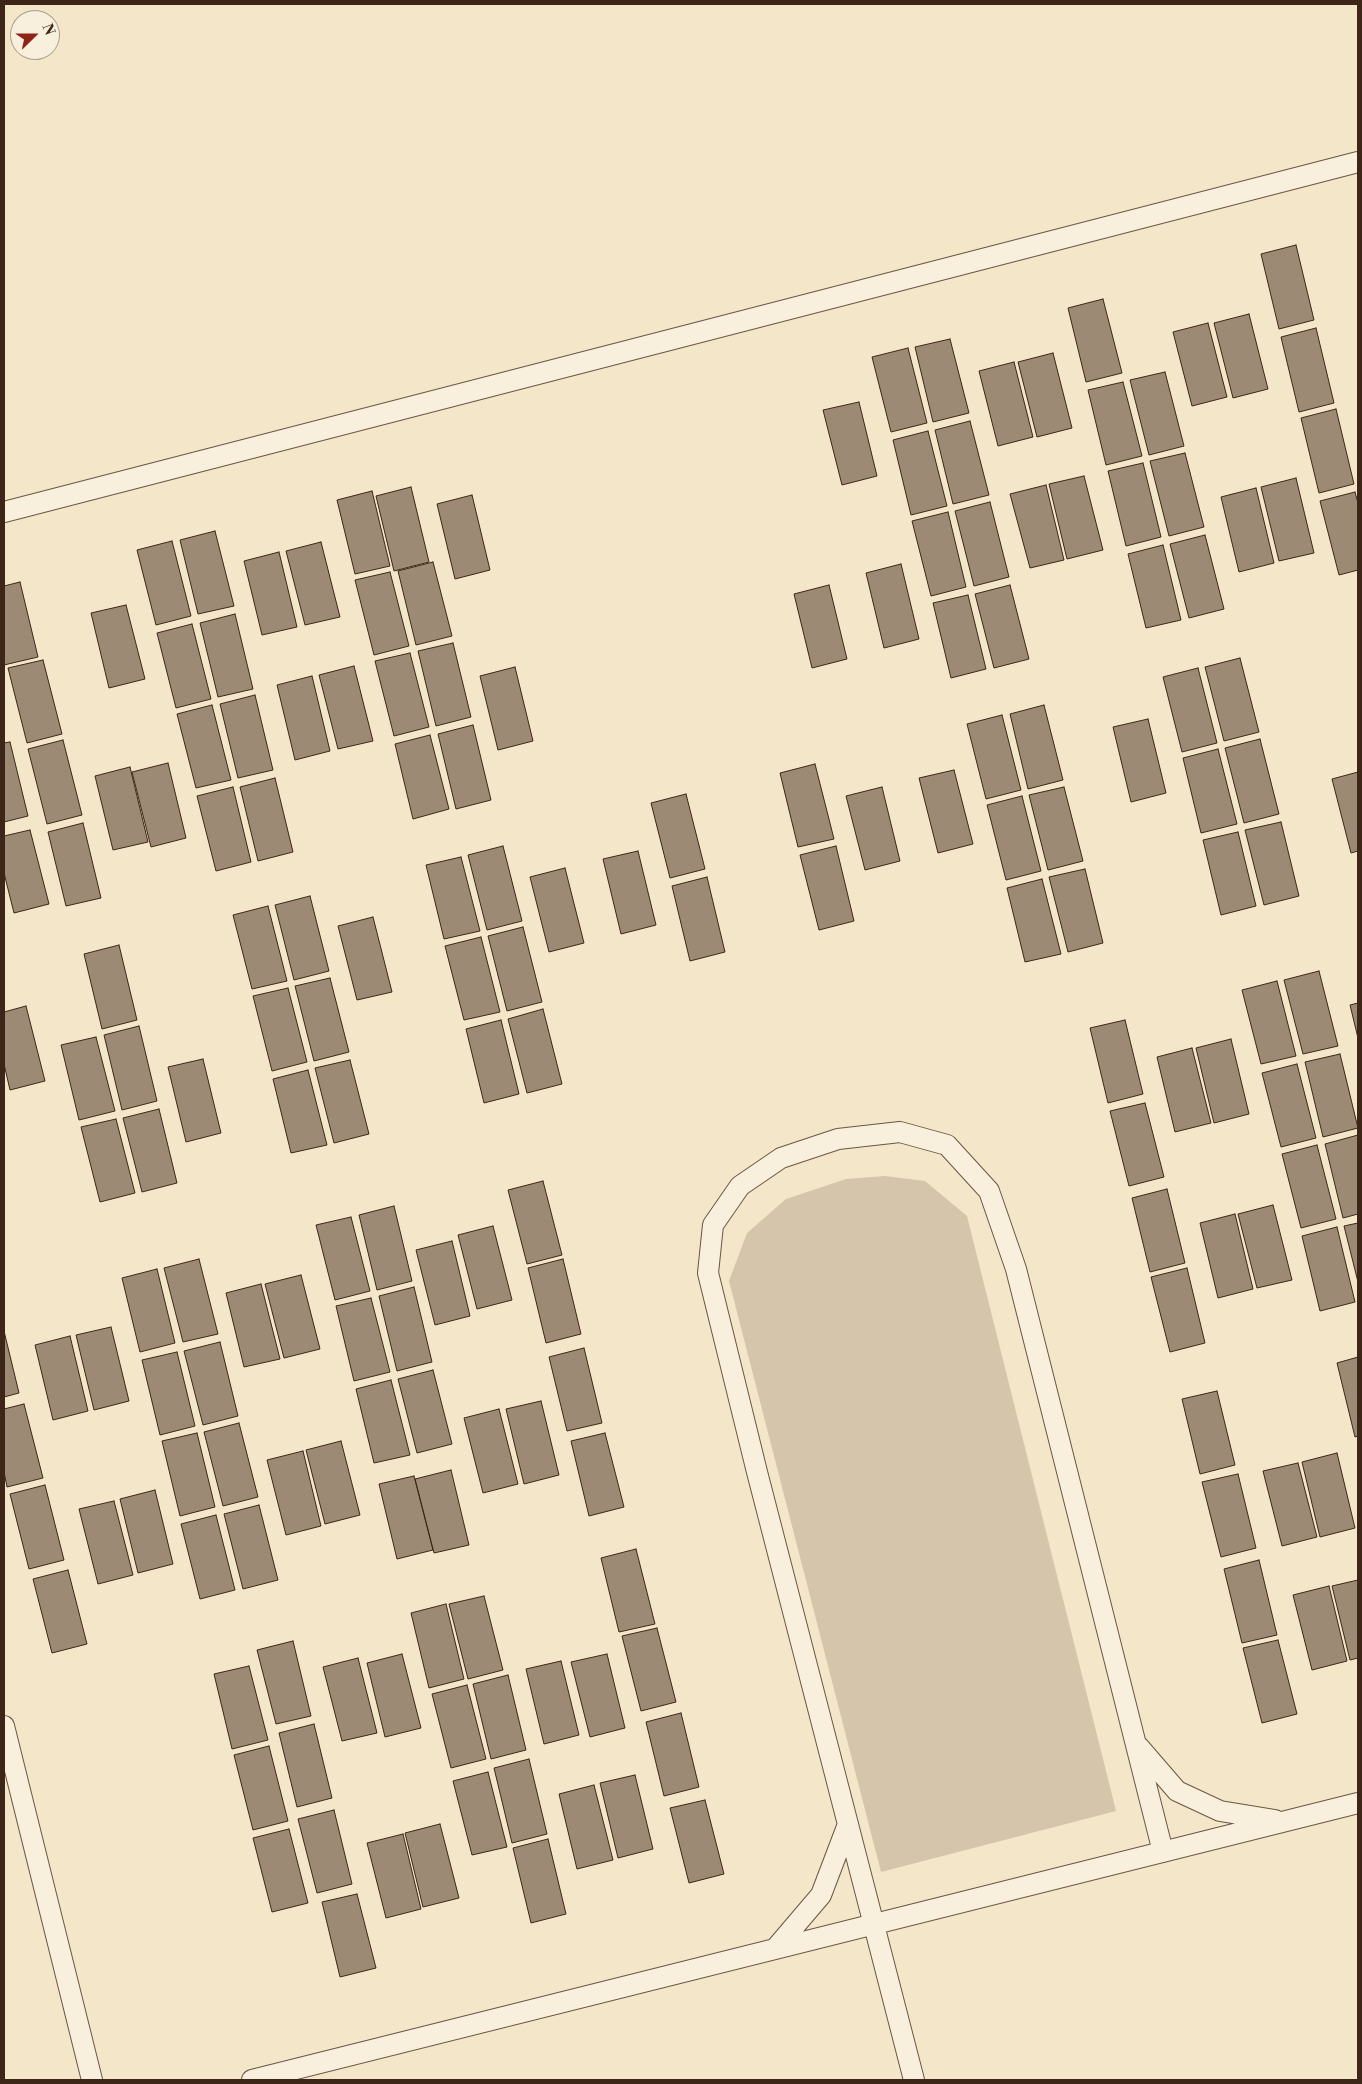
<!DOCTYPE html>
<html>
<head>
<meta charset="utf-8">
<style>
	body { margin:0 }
	#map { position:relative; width:1362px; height:2084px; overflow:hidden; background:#f4e6c9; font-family:"Libre Bodoni",serif }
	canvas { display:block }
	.frame { position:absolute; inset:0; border:5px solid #3d2618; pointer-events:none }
	.north { position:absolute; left:10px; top:10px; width:50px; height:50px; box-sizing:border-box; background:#f8efdc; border:1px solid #ad9f8e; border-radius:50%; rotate:68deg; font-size:14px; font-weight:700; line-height:20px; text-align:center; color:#3d2618 }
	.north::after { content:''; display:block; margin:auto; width:18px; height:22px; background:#8f2418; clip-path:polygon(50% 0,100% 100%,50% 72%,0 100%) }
</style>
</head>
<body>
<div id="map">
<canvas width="1362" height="2084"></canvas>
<div class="frame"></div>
<div class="north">N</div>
</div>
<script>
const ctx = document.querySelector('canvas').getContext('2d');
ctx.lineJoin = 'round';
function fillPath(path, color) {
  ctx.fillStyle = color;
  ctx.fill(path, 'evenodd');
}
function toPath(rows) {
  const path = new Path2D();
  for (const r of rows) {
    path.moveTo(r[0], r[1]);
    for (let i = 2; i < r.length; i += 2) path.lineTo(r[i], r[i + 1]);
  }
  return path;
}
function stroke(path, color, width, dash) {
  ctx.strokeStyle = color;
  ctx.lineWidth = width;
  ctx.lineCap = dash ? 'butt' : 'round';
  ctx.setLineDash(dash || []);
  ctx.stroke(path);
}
fillPath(toPath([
	[885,1176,925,1181,967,1216,1116,1811,881,1872,729,1281,747,1233,786,1199,846,1179]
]), '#d5c5ab');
const building = toPath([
	[1296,245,1314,320,1279,329,1261,254,1296,245],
	[1103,299,1122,373,1086,382,1068,308,1103,299],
	[1249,314,1268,389,1233,398,1214,323,1249,314],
	[1208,323,1227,397,1192,406,1173,332,1208,323],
	[1316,328,1334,403,1299,412,1281,337,1316,328],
	[950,339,969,413,933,422,915,347,950,339],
	[908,348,927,423,891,432,872,357,908,348],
	[1053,353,1072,428,1037,437,1018,362,1053,353],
	[1014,362,1033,437,998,446,979,371,1014,362],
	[1165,372,1184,446,1149,455,1130,380,1165,372],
	[1123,382,1142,456,1106,465,1088,390,1123,382],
	[859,402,877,476,842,485,823,410,859,402],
	[1336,409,1354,484,1319,493,1301,418,1336,409],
	[970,421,989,495,953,504,935,430,970,421],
	[928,431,947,506,911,515,893,440,928,431],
	[1185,453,1204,527,1169,536,1150,461,1185,453],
	[1143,463,1161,537,1126,546,1108,471,1143,463],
	[1084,476,1103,550,1067,559,1049,484,1084,476],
	[1296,478,1314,553,1279,561,1261,487,1296,478],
	[1046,485,1064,560,1030,568,1010,494,1046,485],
	[411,487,429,562,394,571,376,496,411,487],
	[1256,488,1274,563,1239,572,1221,497,1256,488],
	[372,491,390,566,355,574,337,500,372,491],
	[1355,492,1358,503,1358,570,1339,575,1320,501,1355,492],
	[472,495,490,570,455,579,437,504,472,495],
	[990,502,1009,577,974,586,955,511,990,502],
	[948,512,966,587,931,596,912,521,948,512],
	[215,531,234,606,198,614,180,540,215,531],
	[1205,535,1224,609,1189,618,1170,544,1205,535],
	[172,541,191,616,156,625,137,550,172,541],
	[321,542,340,617,305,625,286,551,321,542],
	[1163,545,1181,620,1146,628,1128,554,1163,545],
	[279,552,297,627,262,635,244,561,279,552],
	[433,562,452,636,416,645,398,571,433,562],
	[901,564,919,639,884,648,866,573,901,564],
	[390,572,409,646,374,655,355,580,390,572],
	[20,582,38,657,4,665,4,586,20,582],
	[829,585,847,659,812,668,794,594,829,585],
	[1010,585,1029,659,994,668,975,594,1010,585],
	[968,595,986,669,951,678,933,603,968,595],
	[126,605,145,679,109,688,91,613,126,605],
	[235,614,253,689,218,697,200,623,235,614],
	[192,624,211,699,176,708,157,633,192,624],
	[453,643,471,717,436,726,418,651,453,643],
	[410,653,429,727,394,736,375,661,410,653],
	[1240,658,1259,732,1224,741,1205,667,1240,658],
	[43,660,62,734,27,743,8,668,43,660],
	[354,666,373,741,338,749,319,675,354,666],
	[515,667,533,741,498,750,480,676,515,667],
	[1198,668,1217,743,1182,752,1163,677,1198,668],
	[312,676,330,751,295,760,277,685,312,676],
	[255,695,273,770,238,778,220,704,255,695],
	[212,705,231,780,196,788,177,714,212,705],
	[1044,705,1063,780,1028,789,1010,714,1044,705],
	[1002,715,1021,790,986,799,967,724,1002,715],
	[1148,719,1166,793,1131,802,1113,727,1148,719],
	[473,725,491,800,456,809,438,734,473,725],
	[430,735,449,809,413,819,395,744,430,735],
	[1260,739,1279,814,1244,823,1225,748,1260,739],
	[63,740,82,815,47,824,28,749,63,740],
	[10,742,28,816,4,822,4,743,10,742],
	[1218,749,1237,824,1201,833,1183,758,1218,749],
	[168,763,186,838,151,847,132,772,168,763],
	[815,764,834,839,798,847,780,773,815,764],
	[130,767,148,842,113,850,95,776,130,767],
	[954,770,973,844,938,853,919,778,954,770],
	[1358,772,1358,851,1351,853,1332,779,1358,772],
	[275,778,293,852,258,861,240,787,275,778],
	[233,787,251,862,216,871,197,796,233,787],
	[882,787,900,861,865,870,846,796,882,787],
	[1064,787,1083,861,1048,870,1029,795,1064,787],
	[686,794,705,869,670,878,651,803,686,794],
	[1022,796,1041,871,1006,880,987,805,1022,796],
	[1281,822,1299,896,1264,905,1245,830,1281,822],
	[83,823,101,898,66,906,48,832,83,823],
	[30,830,49,904,14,913,4,873,4,836,30,830],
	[1238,832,1256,906,1221,915,1203,840,1238,832],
	[503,846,522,921,487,930,468,855,503,846],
	[836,846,854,921,819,930,800,855,836,846],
	[638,851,656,925,621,934,603,859,638,851],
	[461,857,480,931,444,939,426,865,461,857],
	[565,868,584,943,549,952,530,877,565,868],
	[1085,869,1103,943,1068,952,1049,877,1085,869],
	[707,877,725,952,690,961,672,886,707,877],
	[1042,879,1061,954,1025,962,1007,888,1042,879],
	[310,896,329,971,294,980,275,905,310,896],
	[268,906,287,981,252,989,233,915,268,906],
	[373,917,392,992,357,1000,338,926,373,917],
	[523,927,542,1002,507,1011,488,936,523,927],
	[481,937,500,1012,464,1020,445,946,481,937],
	[119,945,137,1020,102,1029,84,954,119,945],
	[1319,971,1338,1046,1303,1054,1284,980,1319,971],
	[330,978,349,1052,314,1061,295,986,330,978],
	[1277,981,1296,1056,1261,1064,1242,990,1277,981],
	[288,988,307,1062,272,1071,253,996,288,988],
	[1358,1003,1358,1038,1350,1005,1358,1003],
	[26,1006,45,1081,10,1090,4,1064,4,1012,26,1006],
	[543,1009,562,1084,527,1093,508,1019,543,1009],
	[501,1020,519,1094,484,1103,466,1029,501,1020],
	[1125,1020,1143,1094,1108,1103,1090,1028,1125,1020],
	[139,1026,157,1101,122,1110,104,1035,139,1026],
	[96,1037,115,1111,79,1120,61,1045,96,1037],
	[1231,1039,1249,1114,1214,1123,1196,1048,1231,1039],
	[1192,1048,1211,1123,1175,1132,1157,1057,1192,1048],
	[1340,1054,1358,1128,1323,1137,1305,1062,1340,1054],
	[203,1059,221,1133,186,1142,168,1067,203,1059],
	[350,1060,369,1134,334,1143,315,1068,350,1060],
	[1297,1064,1316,1138,1281,1147,1262,1073,1297,1064],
	[308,1070,327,1145,291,1153,273,1079,308,1070],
	[1145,1103,1164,1177,1129,1186,1110,1111,1145,1103],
	[159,1109,177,1183,142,1192,123,1118,159,1109],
	[116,1119,135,1193,100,1202,81,1127,116,1119],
	[1358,1135,1358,1214,1343,1218,1325,1144,1358,1135],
	[1317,1145,1336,1219,1301,1228,1282,1154,1317,1145],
	[543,1181,562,1255,527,1264,508,1190,543,1181],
	[1167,1189,1185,1263,1150,1272,1132,1198,1167,1189],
	[1273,1205,1292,1280,1257,1288,1238,1214,1273,1205],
	[394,1206,412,1281,377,1290,359,1215,394,1206],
	[1235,1214,1253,1289,1218,1298,1200,1223,1235,1214],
	[351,1217,370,1291,335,1300,316,1225,351,1217],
	[1358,1223,1358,1282,1344,1226,1358,1223],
	[493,1226,512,1300,477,1309,458,1235,493,1226],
	[1337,1227,1355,1302,1320,1311,1302,1236,1337,1227],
	[452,1241,470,1316,435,1325,416,1250,452,1241],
	[199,1259,218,1334,183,1342,164,1268,199,1259],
	[563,1259,581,1334,546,1343,528,1268,563,1259],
	[1187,1268,1205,1343,1170,1352,1151,1277,1187,1268],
	[157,1269,175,1343,140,1352,122,1278,157,1269],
	[301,1275,320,1349,284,1358,265,1284,301,1275],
	[261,1284,280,1359,244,1367,226,1293,261,1284],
	[414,1287,432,1362,397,1371,379,1296,414,1287],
	[371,1298,390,1372,354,1381,336,1306,371,1298],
	[111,1327,129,1401,94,1410,76,1335,111,1327],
	[4,1331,19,1393,4,1397,4,1331],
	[70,1336,88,1411,53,1420,35,1345,70,1336],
	[220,1342,238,1416,203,1425,184,1351,220,1342],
	[584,1348,602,1423,567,1431,549,1357,584,1348],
	[177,1352,195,1426,160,1435,142,1360,177,1352],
	[1358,1357,1358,1436,1355,1437,1337,1363,1358,1357],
	[433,1370,452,1444,417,1453,398,1379,433,1370],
	[391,1380,410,1455,374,1463,356,1389,391,1380],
	[1217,1391,1235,1465,1200,1474,1182,1399,1217,1391],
	[541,1401,559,1475,524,1484,506,1409,541,1401],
	[24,1404,43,1478,7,1487,4,1472,4,1409,24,1404],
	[499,1409,518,1484,483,1493,464,1418,499,1409],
	[239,1423,258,1497,223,1506,204,1432,239,1423],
	[197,1433,215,1507,180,1516,162,1441,197,1433],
	[605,1433,624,1507,589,1516,571,1441,605,1433],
	[341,1441,360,1515,325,1524,306,1450,341,1441],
	[303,1451,321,1526,286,1535,267,1460,303,1451],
	[1337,1453,1355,1528,1320,1537,1302,1462,1337,1453],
	[1298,1463,1317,1537,1282,1546,1263,1471,1298,1463],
	[451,1470,469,1545,434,1553,415,1479,451,1470],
	[1238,1474,1256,1548,1221,1557,1202,1482,1238,1474],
	[414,1476,433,1550,397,1559,379,1484,414,1476],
	[45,1485,64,1560,29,1569,10,1494,45,1485],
	[155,1490,173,1564,138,1573,120,1499,155,1490],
	[114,1501,133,1575,98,1584,79,1509,114,1501],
	[259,1505,278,1580,243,1589,224,1514,259,1505],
	[216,1515,235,1590,200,1599,181,1524,216,1515],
	[636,1549,655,1624,619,1632,601,1558,636,1549],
	[1259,1560,1277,1635,1242,1643,1224,1569,1259,1560],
	[68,1570,87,1644,52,1653,33,1579,68,1570],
	[1358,1580,1358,1658,1350,1660,1332,1586,1358,1580],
	[1329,1586,1347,1661,1312,1670,1293,1595,1329,1586],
	[484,1596,503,1670,468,1679,449,1604,484,1596],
	[446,1604,464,1679,429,1688,411,1613,446,1604],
	[657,1628,676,1702,641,1711,622,1636,657,1628],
	[1278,1640,1297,1714,1262,1723,1243,1648,1278,1640],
	[293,1641,311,1716,276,1724,257,1650,293,1641],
	[402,1654,421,1728,385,1737,367,1663,402,1654],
	[607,1654,625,1728,590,1737,571,1662,607,1654],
	[358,1658,377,1733,342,1741,323,1667,358,1658],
	[561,1661,579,1735,544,1744,526,1669,561,1661],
	[249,1666,268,1740,232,1749,214,1674,249,1666],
	[508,1675,526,1750,491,1759,473,1684,508,1675],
	[467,1685,486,1759,451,1768,432,1694,467,1685],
	[681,1713,699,1787,664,1796,646,1722,681,1713],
	[314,1724,332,1798,297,1807,279,1733,314,1724],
	[269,1746,288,1821,253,1830,234,1755,269,1746],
	[529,1759,547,1834,512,1843,494,1768,529,1759],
	[488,1772,507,1847,472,1855,453,1781,488,1772],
	[635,1775,653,1849,618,1858,600,1783,635,1775],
	[594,1785,613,1860,577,1869,559,1794,594,1785],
	[705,1800,724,1874,689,1883,670,1808,705,1800],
	[334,1810,352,1884,317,1893,298,1819,334,1810],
	[440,1824,459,1898,423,1907,405,1833,440,1824],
	[289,1829,308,1903,272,1912,253,1838,289,1829],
	[403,1834,421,1909,386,1918,367,1843,403,1834],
	[548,1839,566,1914,531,1923,513,1848,548,1839],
	[357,1894,376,1968,340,1977,322,1902,357,1894]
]);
fillPath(building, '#9c8a74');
stroke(building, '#3d2618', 1);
const lane = toPath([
	[4,512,1358,162],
	[4,1726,92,2080],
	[1139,1747,1177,1791,1220,1811,1275,1820],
	[775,1949,821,1895,848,1824],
	[252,2080,1358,1803],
	[914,2080,757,1472,708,1273,713,1225,740,1186,781,1158,838,1139,900,1132,947,1145,989,1191,1016,1269,1163,1852]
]);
stroke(lane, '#6b5644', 22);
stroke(lane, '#f8efdc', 20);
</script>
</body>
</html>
